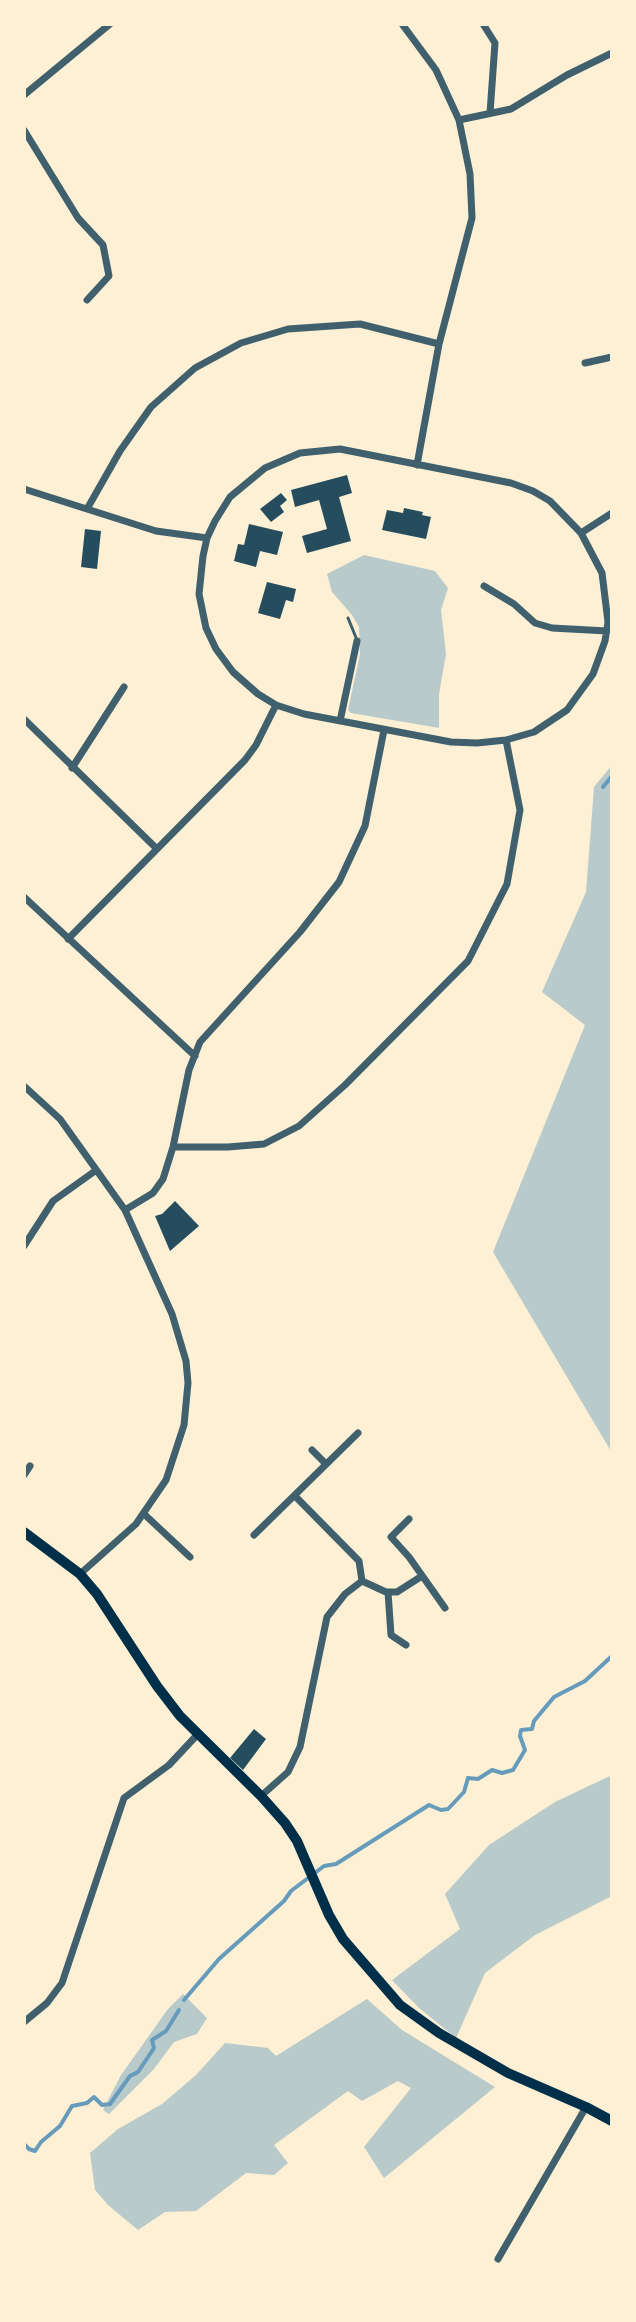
<!DOCTYPE html>
<html>
<head>
<meta charset="utf-8">
<style>
	body { margin:0 }
	#map { position:relative; width:636px; height:2322px; overflow:hidden; background:#fdf0d5; font-family:"Asap Condensed",sans-serif }
	canvas { display:block }
	.frame { position:absolute; inset:0; border:26px solid #fdf0d5; pointer-events:none }
</style>
</head>
<body>
<div id="map">
<canvas width="636" height="2322"></canvas>
<div class="frame"></div>
</div>
<script>
const ctx = document.querySelector('canvas').getContext('2d');
ctx.lineJoin = 'round';
function fillPath(path, color) {
  ctx.fillStyle = color;
  ctx.fill(path, 'evenodd');
}
function toPath(rows) {
  const path = new Path2D();
  for (const r of rows) {
    path.moveTo(r[0], r[1]);
    for (let i = 2; i < r.length; i += 2) path.lineTo(r[i], r[i + 1]);
  }
  return path;
}
function stroke(path, color, width, dash) {
  ctx.strokeStyle = color;
  ctx.lineWidth = width;
  ctx.lineCap = dash ? 'butt' : 'round';
  ctx.setLineDash(dash || []);
  ctx.stroke(path);
}
fillPath(toPath([
	[364,555,435,571,448,588,441,610,446,654,439,694,439,728,351,713,348,710,360,654,359,627,352,615,332,592,327,574],
	[612,765,612,1453,493,1252,585,1025,542,992,586,892,594,787],
	[612,1775,612,1896,535,1935,485,1973,456,2038,419,2008,392,1980,460,1929,445,1894,489,1845,555,1802],
	[183,1994,207,2018,197,2034,174,2042,154,2069,109,2114,103,2110,121,2075,168,2009],
	[367,1999,402,2030,495,2087,384,2178,364,2147,411,2088,398,2081,362,2101,348,2091,274,2145,288,2163,274,2175,246,2173,196,2211,165,2212,138,2230,108,2205,95,2190,90,2153,118,2129,162,2104,196,2075,225,2043,268,2048,276,2056]
]), '#b9caca');
stroke(toPath([
	[603,787,612,776],
	[184,2000,219,1959,284,1901,291,1891,324,1866,336,1864,429,1805,441,1810,448,1809,464,1792,468,1778,478,1779,492,1770,502,1773,513,1770,525,1750,520,1736,521,1730,532,1729,534,1721,554,1697,585,1681,612,1656],
	[24,2144,29,2149,35,2151,41,2142,60,2126,72,2106,87,2103,94,2097,102,2105,110,2104,130,2076,138,2072,154,2048,152,2040,166,2031,179,2010]
]), '#669bbc', 4);
fillPath(toPath([
	[347,475,352,493,339,497,351,541,307,553,302,536,327,529,319,500,295,507,291,490],
	[281,493,287,500,280,506,284,512,271,522,260,509],
	[404,508,423,512,422,515,431,517,426,539,382,530,387,510,403,513],
	[249,524,283,532,277,555,260,551,256,567,234,561,238,544,244,545],
	[85,529,101,531,97,569,81,567],
	[267,582,296,589,293,602,286,600,280,619,258,613],
	[175,1201,199,1226,170,1251,155,1216,162,1214],
	[254,1729,266,1739,243,1770,230,1758]
]), '#264d5e');
stroke(toPath([
	[348,618,357,640]
]), '#3f606c', 3);
stroke(toPath([
	[402,24,436,70,459,120,470,174,472,218,439,344,417,465],
	[483,24,495,43,490,113],
	[24,95,110,24],
	[459,120,511,109,567,75,612,53],
	[24,130,78,218,103,245,109,276,87,300],
	[585,363,612,357],
	[340,449,511,483,533,491,550,501,581,533,602,573,608,622,605,641,593,674,567,710,534,732,506,740,477,743,451,742,304,714,276,705,258,694,233,672,216,649,206,628,199,594,203,556,207,538,215,521,230,497,265,468,300,453,340,449],
	[24,489,156,531,207,538],
	[87,509,120,451,151,407,195,368,241,343,288,329,360,324,439,344],
	[581,533,612,513],
	[484,586,514,604,535,623,552,628,607,631],
	[24,719,156,848],
	[340,721,357,641],
	[72,768,124,687],
	[24,897,195,1056],
	[68,939,245,760,256,745,276,705],
	[24,1086,60,1119,125,1210,172,1314,186,1361,188,1383,184,1425,166,1480,136,1524,80,1574],
	[173,1147,228,1147,264,1144,299,1126,345,1085,468,961,507,884,520,810,506,740],
	[125,1210,153,1193,163,1179,173,1147,189,1070,200,1042,300,932,339,882,365,826,384,730],
	[24,1246,53,1201,95,1171],
	[312,1450,326,1464],
	[24,1475,30,1466],
	[144,1514,190,1557],
	[409,1519,391,1537,409,1557,445,1608],
	[254,1535,358,1433],
	[362,1581,386,1592,397,1592,422,1576],
	[388,1592,391,1635,406,1645],
	[261,1796,288,1772,300,1747,327,1617,345,1594,362,1581,359,1561,295,1496],
	[24,2022,47,2003,62,1983,124,1798,169,1765,197,1735],
	[498,2259,586,2107]
]), '#3f606c', 7);
stroke(toPath([
	[24,1532,80,1574,97,1594,157,1686,180,1716,261,1796,285,1823,297,1841,329,1915,343,1939,400,2005,439,2033,508,2073,586,2107,612,2121]
]), '#003049', 10);
</script>
</body>
</html>
